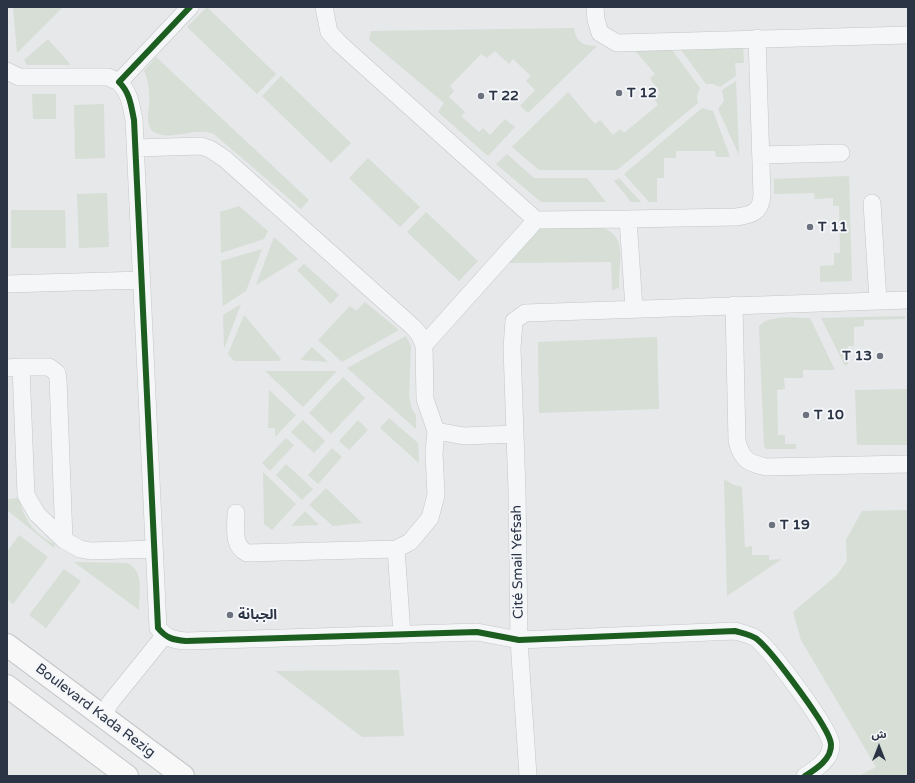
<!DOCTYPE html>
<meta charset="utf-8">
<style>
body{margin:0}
#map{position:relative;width:915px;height:783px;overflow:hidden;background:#e6e8ea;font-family:"Varela Round","Noto Sans Arabic",sans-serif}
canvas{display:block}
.frame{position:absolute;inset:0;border:8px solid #2b3445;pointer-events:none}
.north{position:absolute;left:859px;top:727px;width:40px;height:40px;-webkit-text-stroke:3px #f4f6f9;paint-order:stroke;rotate:0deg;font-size:11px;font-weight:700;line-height:16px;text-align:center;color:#2b3445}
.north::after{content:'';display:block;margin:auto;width:14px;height:18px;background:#2b3445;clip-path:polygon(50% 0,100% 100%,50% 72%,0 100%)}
</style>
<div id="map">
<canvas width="915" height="783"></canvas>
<div class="frame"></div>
<div class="north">ش</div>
</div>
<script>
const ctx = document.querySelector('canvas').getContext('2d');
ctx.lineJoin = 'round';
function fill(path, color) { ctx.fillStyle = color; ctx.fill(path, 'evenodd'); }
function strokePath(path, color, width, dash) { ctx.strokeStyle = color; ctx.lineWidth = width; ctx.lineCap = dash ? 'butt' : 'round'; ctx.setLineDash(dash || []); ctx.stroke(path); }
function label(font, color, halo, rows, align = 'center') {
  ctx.font = font + ' "Varela Round","Noto Sans Arabic",sans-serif'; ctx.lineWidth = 4; ctx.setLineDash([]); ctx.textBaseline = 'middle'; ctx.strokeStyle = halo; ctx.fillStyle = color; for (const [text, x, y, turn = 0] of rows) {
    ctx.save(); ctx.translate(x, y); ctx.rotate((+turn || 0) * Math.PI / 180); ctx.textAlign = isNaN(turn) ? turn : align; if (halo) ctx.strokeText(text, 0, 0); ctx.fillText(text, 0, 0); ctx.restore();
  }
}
fill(new Path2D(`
 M13 7H63L17 53Z
 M207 7 276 74 257 94 187 27Z
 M574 28C576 42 583 46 597 46L528 113 520 106 535 90 526 81 531 76 513 59 509 64 495 51 487 58 481 54 450 86 454 91 449 97 465 112 461 116 479 132 483 128 490 135 505 119 515 127 488 156 438 112 444 103 369 40 371 31Z
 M48 39 71 65H27L24 60Z
 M669 46 700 88 697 96 698 103 617 170H539L512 147 568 92 595 124 600 120 613 135 620 129 624 133 658 105 654 99 660 93 650 78 655 74 632 47Z
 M678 46H743L744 63H735L736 76 720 87 713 84H706Z
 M156 57 309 200 301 209 214 134C194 126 171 143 152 131 146 122 148 117 149 106 150 95 149 81 144 71Z
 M281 76 351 143 331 163 262 96Z
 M736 81 739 155 718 109 724 101 722 90Z
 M32 94H56V119H33Z
 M104 104 105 158 75 159 74 105Z
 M702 108 713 111 730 157H716L715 151H676V158H664V178H657V202H649L624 174Z
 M507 154 534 178H587L606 202H541L496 164Z
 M368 158 420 207 400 227 349 178Z
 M849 176 852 281 820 282V266L834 265V253H840L839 206H833V198L815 199 814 193 774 194V179Z
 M619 178 641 202H631L614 181Z
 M107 193 109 247 79 248 77 194Z
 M239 206 268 231 264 239 221 253 220 212Z
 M11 210H65L66 248H11Z
 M426 212 478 261 459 281 407 232Z
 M598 227C628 233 619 258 619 282V288L612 290 611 262 509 263 539 228Z
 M274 237 298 259 256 285Z
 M262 249 246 291 223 306 221 261Z
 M304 264 339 295 331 304 297 270Z
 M365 302 399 330 342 362 318 340 350 306 356 311Z
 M241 304 224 349 223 315Z
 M244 315 281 359 279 361H234L228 354Z
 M905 316V319L864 320V326L854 327V346H848V364L845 366 821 318Z
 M810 318 835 370H803V378H784L785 389 777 390 778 435H785V444H796V449H767L764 447 759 327C765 314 797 318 810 318Z
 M406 336 411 346 409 396 412 409 416 415V429L347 368Z
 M657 337 659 409 539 413 538 342Z
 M312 347 328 362 300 360Z
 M265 371H337L303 407Z
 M343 377 365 398 331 434 309 413Z
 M908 389V445H857L855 390Z
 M269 390 296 415 275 437V428H268Z
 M389 418 418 443 419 463 380 428Z
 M303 420 325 441 314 453 291 432Z
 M358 420 368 430 349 450 339 441Z
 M286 438 294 445 270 471 262 463Z
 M332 448 342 457 318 484 308 475Z
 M286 464 313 489 302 500 276 475Z
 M263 472 296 504 272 530 264 524Z
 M724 479 734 485 742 487 745 547 752 546V555H769V560L782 559 727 596Z
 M326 488 362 523 333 526 309 505Z
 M19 498C24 520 35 535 55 544L54 548 7 510V499Z
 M908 510V776H859L876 767 801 640 793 612 837 575 847 561 846 540 862 511Z
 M305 511 319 525 291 526Z
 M19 535 48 557 13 604 7 599V552Z
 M74 562 126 563C145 569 139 594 139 610Z
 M64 569 81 581 46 628 29 615Z
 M399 670 404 736 362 737 275 671Z`), '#d6ded6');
const minor = new Path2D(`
 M190 7 119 82C130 93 131 105 134 120L158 628C166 638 173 640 186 641L477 632 519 640 735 631C742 633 753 635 758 640 772 652 830 728 831 744 832 759 816 769 805 776
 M324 7 329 32 339 43 536 220 628 219
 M595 7 596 20 600 33 617 43 908 35
 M7 71 19 77H108L119 82
 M136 148 201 146 210 149 225 159 413 327 419 334 424 345 425 399 436 431 434 453 436 495 430 518 410 542 396 549 247 553C232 546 236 527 236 513
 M761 155 841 153
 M872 203 878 301
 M7 284 142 280
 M734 305 737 441C742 460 748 463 766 467L908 464
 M634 309 628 219 736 217C751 215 761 213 762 195L757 38
 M424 345 536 220
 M21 367H49L57 373 58 379 64 540
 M7 368 21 367 26 495 37 514 64 540 80 549 91 551 154 549
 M436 431 464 436 515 434
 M396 549 402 634
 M103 717 110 703 164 636
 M528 776 519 640 517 491 512 348 514 321 525 313 908 300`);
const secondary = new Path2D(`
 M7 645 183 776
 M7 686 127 776`);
strokePath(minor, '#c4c6c8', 18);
strokePath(secondary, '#c4c6c8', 24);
strokePath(minor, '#f5f6f7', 17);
strokePath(secondary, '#f8f8f8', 22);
strokePath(new Path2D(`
 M190 7 119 82C130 93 131 105 134 120L158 628C166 638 173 640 186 641L477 632 519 640 735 631C742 633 753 635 758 640 772 652 830 728 831 744 832 759 816 769 805 776`), '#1b5e20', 6);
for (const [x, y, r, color] of [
 [619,93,4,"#6c737f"],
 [481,96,4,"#6c737f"],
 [810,227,4,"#6c737f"],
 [880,356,4,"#6c737f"],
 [806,415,4,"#6c737f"],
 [772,525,4,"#6c737f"],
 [230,615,4,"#6c737f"]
]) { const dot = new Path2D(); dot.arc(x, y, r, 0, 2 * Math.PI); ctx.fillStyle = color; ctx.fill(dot); strokePath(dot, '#f4f6f9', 1.5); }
label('bold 14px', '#2b3445', '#f4f6f9', [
 ["T 12",627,93],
 ["T 22",489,96],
 ["T 11",818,227],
 ["T 13",872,356,"right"],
 ["T 10",814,415],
 ["T 19",780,525],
 ["الجبانة",238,615]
], 'left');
label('14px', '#2b3445', '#f4f6f9', [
 ["Cité Smail Yefsah",518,562,-91],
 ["Boulevard Kada Rezig",95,711,37]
]);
</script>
